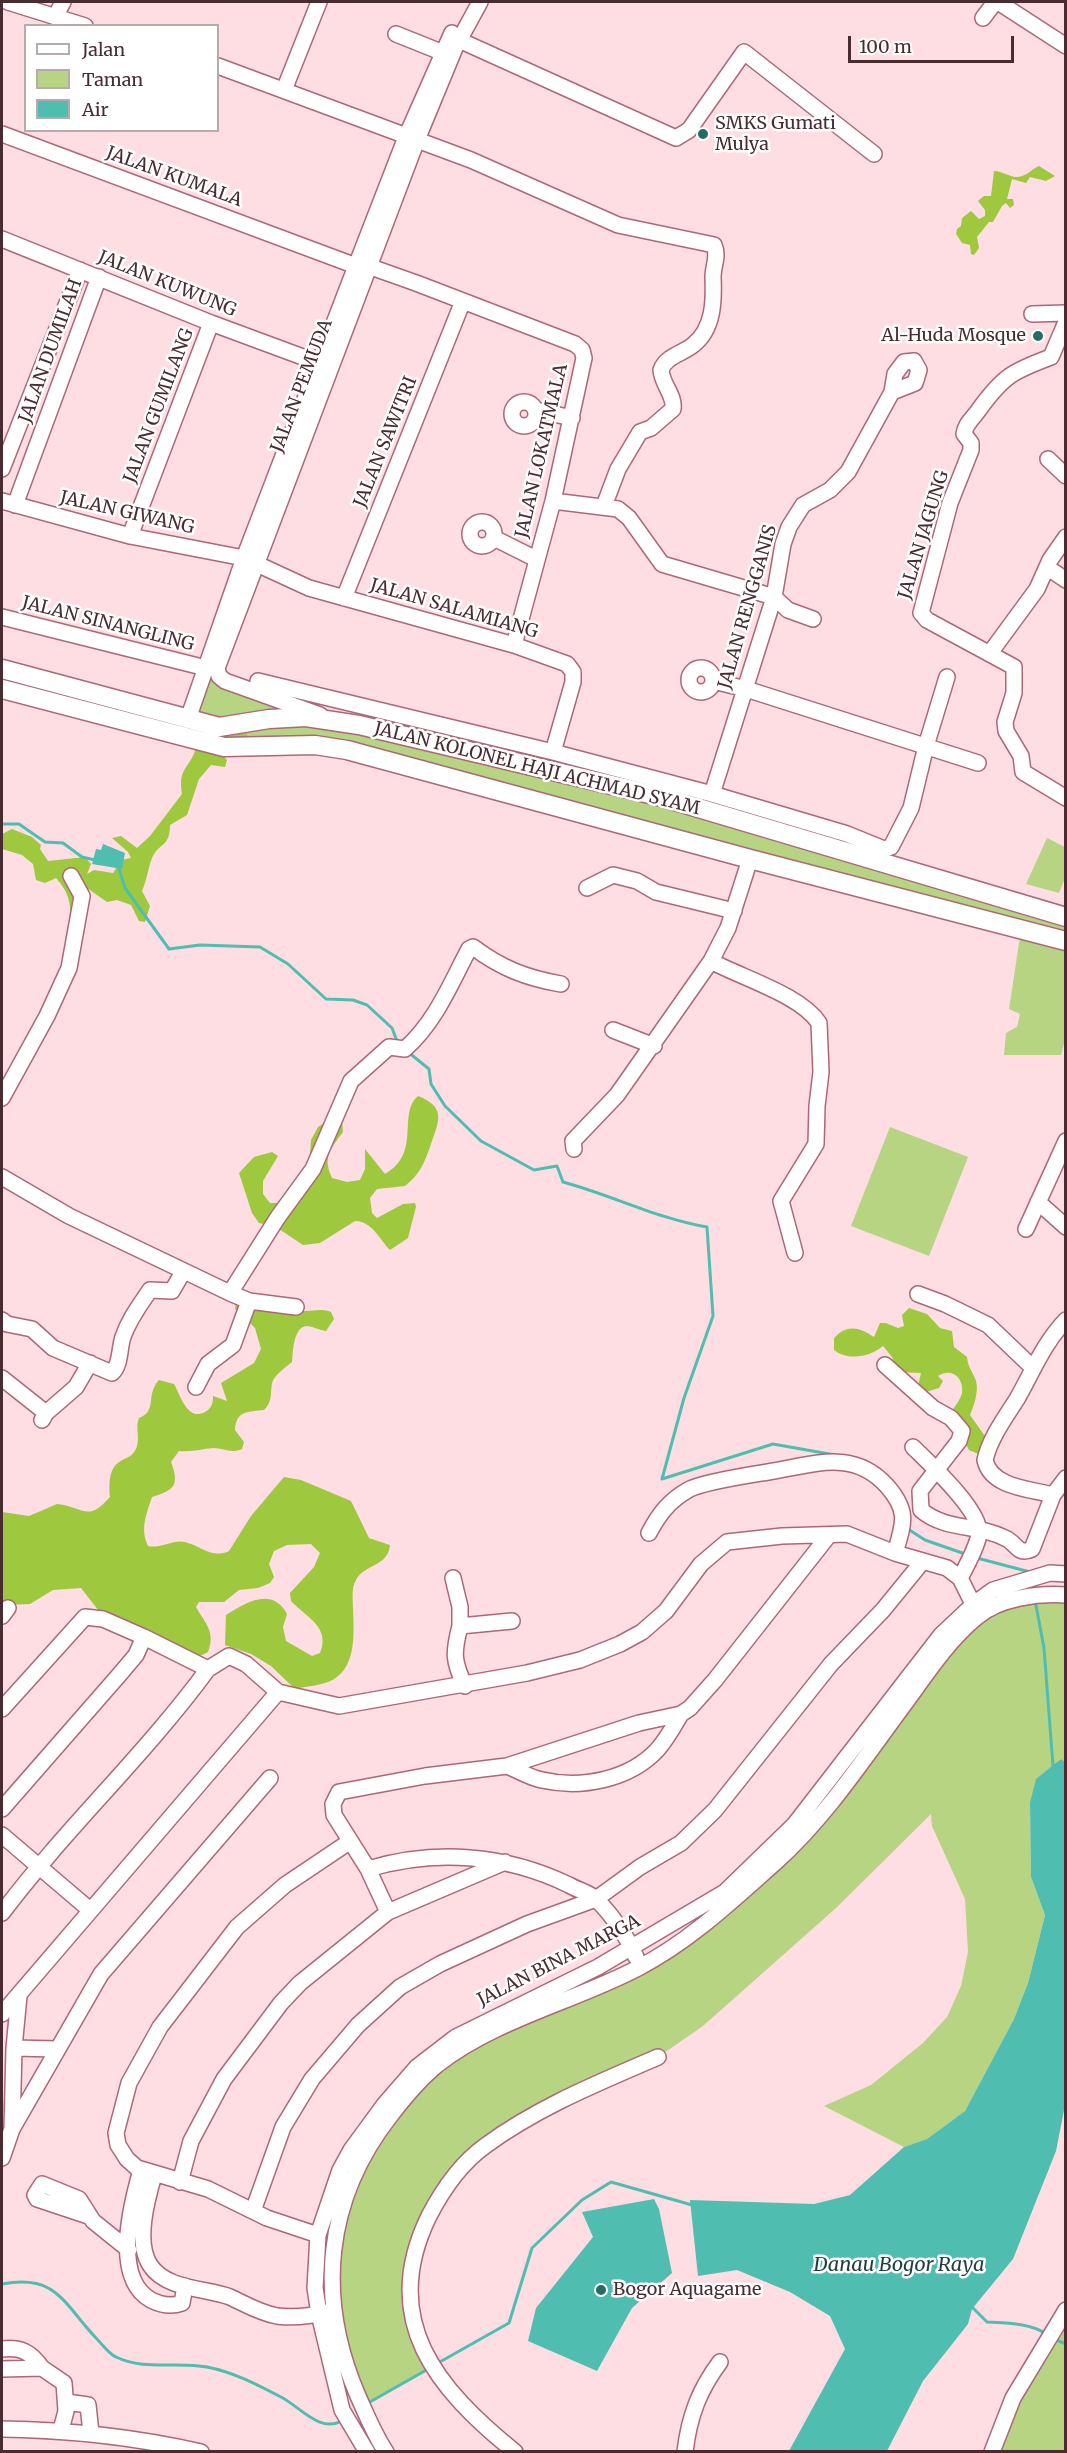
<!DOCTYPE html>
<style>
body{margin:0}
#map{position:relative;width:1067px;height:2453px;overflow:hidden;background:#fedde3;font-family:Merriweather,serif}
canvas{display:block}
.frame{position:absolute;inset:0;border:3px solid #492b32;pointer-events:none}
.legend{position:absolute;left:24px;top:24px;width:195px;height:108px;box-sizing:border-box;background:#fff;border:2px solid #b6aaad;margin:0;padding:8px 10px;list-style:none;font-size:18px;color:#492b32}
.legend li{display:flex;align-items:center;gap:12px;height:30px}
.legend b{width:30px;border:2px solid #b6aaad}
.scale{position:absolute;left:848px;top:36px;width:166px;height:27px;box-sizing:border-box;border:3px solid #492b32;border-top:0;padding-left:8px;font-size:18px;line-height:21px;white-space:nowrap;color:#492b32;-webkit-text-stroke:4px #fff;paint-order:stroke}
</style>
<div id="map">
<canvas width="1067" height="2453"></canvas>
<div class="frame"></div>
<ul class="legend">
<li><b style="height:8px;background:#fff"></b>Jalan</li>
<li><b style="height:16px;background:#b7d483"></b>Taman</li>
<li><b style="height:16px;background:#50bdb1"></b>Air</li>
</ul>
<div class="scale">100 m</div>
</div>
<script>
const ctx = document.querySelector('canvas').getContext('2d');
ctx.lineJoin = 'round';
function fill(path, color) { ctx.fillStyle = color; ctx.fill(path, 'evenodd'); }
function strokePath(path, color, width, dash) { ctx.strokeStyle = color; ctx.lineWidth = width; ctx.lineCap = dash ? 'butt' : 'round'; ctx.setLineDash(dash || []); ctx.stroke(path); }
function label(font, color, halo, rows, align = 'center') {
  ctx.font = font + ' Merriweather,serif'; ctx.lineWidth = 5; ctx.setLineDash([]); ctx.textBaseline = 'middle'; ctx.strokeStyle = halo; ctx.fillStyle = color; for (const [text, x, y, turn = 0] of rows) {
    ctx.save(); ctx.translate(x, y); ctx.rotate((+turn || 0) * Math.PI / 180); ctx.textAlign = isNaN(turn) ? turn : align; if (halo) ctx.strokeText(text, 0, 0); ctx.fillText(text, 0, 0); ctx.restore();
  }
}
fill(new Path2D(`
 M471 2H480L459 40 219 676 331 719 607 785 1065 918 1066 1036 1061 1055H1004L1006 1033 1017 1027 1020 1014 1009 1009 1021 930 349 750 224 747 2 689V669L188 719 441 52Z
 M1047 838 1065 847V878L1059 893 1026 884Z
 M890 1127 968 1157 929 1256 851 1226Z
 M1065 1594V1763L1060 1759 1030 1803 1031 1877 1045 1915 1028 1983 1014 2019 965 2111 927 2139 904 2147 824 2106 871 2085 923 2043 947 2017 961 1986 968 1952 965 1899 932 1826 931 1814 836 1908 703 2026 658 2057 483 2147 423 2229 411 2297 432 2367 364 2406 331 2298 355 2171 436 2067 641 1967 785 1853 978 1615Z
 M1065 2310V2451L992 2452Z`), '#b7d483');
fill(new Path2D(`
 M1039 166 1055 176 1046 181 1030 177 1026 183 1012 179 1007 199H1013L1014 205 1010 208 1006 203 1002 206 993 222H989L977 237 979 248 974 255 971 254 970 245 962 243 956 234 957 229 961 226 962 218 971 211 979 219 985 216V210L978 201 984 196H991L994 171C1004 171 1012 180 1022 176 1029 174 1033 168 1039 166Z
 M188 719 243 723 251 746 223 755 227 760 225 767 211 765 199 779 187 815 170 825C170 848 159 842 152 858 148 868 147 880 142 891L150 906 145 922 139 921 131 905 117 900 107 902 87 888 64 957C64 924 82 907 56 878L45 883 36 880 33 864 22 855 2 849V834L12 829 32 837 41 845 40 849 48 861 85 857 91 864 87 874 94 870 113 873 121 860 131 858 128 852 112 838 121 836 137 848 150 836 182 794C178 768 188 770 195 751Z
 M418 1096C449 1108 437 1124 430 1147 424 1164 419 1175 405 1186L377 1189 370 1198 372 1213 377 1218 403 1204 415 1203 416 1207 408 1238 390 1250C380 1240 372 1221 355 1221L320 1243 303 1245 276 1227 259 1223 252 1213 239 1173 254 1157 272 1152 278 1156 263 1181V1194L270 1203H280L309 1168 311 1140 318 1127 330 1119 342 1120 343 1132C331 1148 322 1157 332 1178L347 1182 360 1180 365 1169V1149L385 1174C422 1153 397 1114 418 1096Z
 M249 1294C269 1295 280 1304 299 1310 310 1313 320 1307 331 1312L334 1319 326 1331C319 1330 312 1326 306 1326 293 1328 293 1353 292 1362 285 1368 275 1374 272 1383 270 1394 273 1401 264 1410 248 1412 236 1410 235 1430L244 1442 242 1449C231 1454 224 1448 213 1448 200 1449 193 1452 179 1451L171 1462C180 1486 174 1490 152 1497 146 1515 140 1529 148 1546 161 1549 173 1539 185 1542 201 1546 212 1559 229 1551L251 1516 284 1477 301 1480 351 1501 369 1538 390 1545C388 1567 364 1564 356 1580 351 1588 353 1599 353 1608 354 1634 357 1671 328 1682 318 1686 306 1686 295 1689L271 1666 251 1654 225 1645 226 1615C245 1603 272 1586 287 1614L283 1627 286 1641 312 1656 320 1653C331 1627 306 1617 291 1601L290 1593 314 1567 320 1553 311 1544 287 1545 274 1551 269 1564 274 1577 270 1583 258 1588 239 1590 224 1602H199L196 1607C205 1623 216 1632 208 1652L202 1655 189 1656 102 1615 81 1588 53 1590 30 1604 2 1605V1512L29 1516 57 1504C85 1507 87 1523 110 1497 106 1450 131 1467 137 1446 140 1436 135 1427 139 1418 158 1411 145 1395 159 1380L174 1384C180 1394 187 1422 205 1412 212 1408 213 1403 213 1396L227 1401 221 1383 254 1363 261 1349 255 1328 235 1309 236 1302Z
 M909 1308 927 1314 940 1328 952 1331 954 1347 967 1357C968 1368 973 1372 976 1381 979 1390 974 1406 970 1415L987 1439 981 1455 969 1450 950 1415C953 1408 960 1401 962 1393 964 1378 952 1367 938 1376L943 1381 939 1388 926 1392 917 1391 921 1373 897 1372 892 1357 883 1346C870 1357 848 1361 834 1350V1338C847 1324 859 1327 874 1337L880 1323H886L898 1328 904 1326 902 1315Z`), '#9ec83d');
fill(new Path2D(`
 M103 844 125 853 122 869 92 864 96 849 101 850Z
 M1061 1759 1066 1763V2100L1056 2151 1013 2259 972 2309 968 2324 923 2381 887 2451H789L845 2349 830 2316 790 2292 737 2270 698 2276 690 2200 814 2204 850 2195 904 2147 927 2139 965 2111 1014 2019 1028 1983 1045 1915 1031 1877 1030 1803 1036 1779Z
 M654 2199 659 2209 672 2273 632 2308 597 2371 528 2341 536 2308 593 2237 582 2212Z`), '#50bdb1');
strokePath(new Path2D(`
 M2 824H19L45 842 63 843 82 857 95 860
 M118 866 125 888 169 949 200 945 260 947 288 964 326 999 353 1000 367 1005 392 1028 397 1041
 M408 1052 429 1069 431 1084 445 1106 481 1141 534 1170 557 1166 563 1182C611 1195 659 1219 707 1227L713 1316 684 1398 662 1479 773 1444 835 1455
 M908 1529 925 1540 968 1555
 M977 1558 1030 1572
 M1035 1600 1044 1648 1053 1766
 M2 2284C57 2274 63 2303 96 2338 102 2344 109 2354 116 2357 145 2371 176 2361 207 2367 233 2372 256 2384 279 2396 299 2405 320 2435 343 2420
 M972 2307 987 2322C1005 2323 1031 2323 1046 2334
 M1054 2339 1066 2344
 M438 2363 509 2323 532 2248 582 2200 611 2182 692 2205
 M368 2403 430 2368`), '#50bdb1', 3);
const minor = new Path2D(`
 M8 2 85 26
 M998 2 1066 46
 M55 17 63 2
 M983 18 995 2
 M396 34 441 52
 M459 40 676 138 689 130 744 52 874 154
 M218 66 471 160 618 225 714 245C719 256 713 266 713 277 714 300 714 329 693 345 682 354 666 356 661 370 662 385 675 395 673 409L651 428 640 432 618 469 604 506
 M284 90 319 2
 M2 134 356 266H368L416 283 575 344 582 350 584 358 553 501 514 645
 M2 239 211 323 319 363
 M1032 314 1066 313
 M1066 322 1051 357C1013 371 1003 376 978 411 973 418 965 424 964 434L971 443V450L950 503 921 613 927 620 1014 667V693L1005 722 1006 731 1021 756 1023 772 1066 798
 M512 414a12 12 0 1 1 24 0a12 12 0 1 1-24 0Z
 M536 410 572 418
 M1048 459 1066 476
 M2 469 80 270
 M2 501 130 536 244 558 309 588 514 645 567 664 573 672V682L553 752
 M553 501 618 509 629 518 662 564 774 597 788 610 813 619
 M15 505 99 277
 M470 534a12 12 0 1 1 24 0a12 12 0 1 1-24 0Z
 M130 536 211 323
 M494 538 536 559
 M1048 568 1066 580
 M344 598 463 301
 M2 617 206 668
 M990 653 1037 589 1050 560 1066 537
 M689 680a12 12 0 1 1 24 0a12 12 0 1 1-24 0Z
 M258 681 553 752 712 794 847 834 884 849 891 847 911 808 926 746 947 677
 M713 681 746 689 978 763
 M320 715 225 681 219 676 217 668 417 140 455 48 480 2
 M188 719 244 558 356 266 406 137 452 33
 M712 794 774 597 783 544 789 527 803 505 830 490 848 472 892 392 895 374 904 362 914 361 919 370 915 383 892 392
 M587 888 613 875 637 881 656 892 734 911
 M711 961C742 978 801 995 819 1023L821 1072 817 1106 816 1144 781 1201 795 1253
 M613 1030 654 1046
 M2 1098 47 1016 69 968 82 896 71 876
 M574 1149 573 1141 617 1095 711 961 728 928 750 859
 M2 1177 69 1216 230 1293 249 1301 296 1307
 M1038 1202 1066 1227
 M1026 1229 1066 1141
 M230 1293 278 1217 313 1169 351 1081 389 1047 405 1049C436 1021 450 985 469 949L473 947C501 968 526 978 561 984
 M918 1294 945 1304 988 1325 1032 1367
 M2 1320 7 1324 32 1329 53 1348 112 1373C121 1365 119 1348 123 1337 129 1319 140 1305 150 1290L172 1291 183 1272
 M885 1365 933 1408 951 1418 962 1431 959 1441 920 1491 921 1510C946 1531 978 1524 1005 1538 1017 1543 1017 1556 1032 1549L1053 1495 1066 1478
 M2 1378 46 1413
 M196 1387 208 1364 233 1345 249 1301
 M42 1420 46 1413 76 1387 90 1363
 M913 1447C929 1463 983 1512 979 1535 976 1549 967 1565 960 1578
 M1053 1495C1031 1489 991 1488 985 1460 990 1438 1005 1418 1017 1399 1033 1371 1043 1344 1066 1320
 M649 1533C659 1514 669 1501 688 1490 702 1482 750 1475 768 1472 813 1465 853 1448 887 1486 909 1511 904 1523 895 1553
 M453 1578 460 1607V1626
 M2 1616 8 1608
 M144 1637 208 1669
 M465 1686C453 1661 453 1653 460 1626L512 1621
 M2 1709 85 1617 103 1619 144 1637 136 1655 120 1674 2 1809
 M507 1766C518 1770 530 1778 542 1780 581 1789 630 1780 658 1749 667 1739 674 1726 681 1714
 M2 1835 90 1910
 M368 1869C435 1849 505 1854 569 1885 577 1890 591 1893 597 1900 612 1915 628 1938 636 1957
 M388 1912 368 1869 334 1815 333 1804 339 1792 425 1776 507 1766 639 1723 681 1714 690 1708 715 1680 829 1535
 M2 1913C66 1828 145 1755 208 1669L229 1656 246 1664 278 1692 339 1706 527 1673 580 1660 620 1644 642 1632 666 1611 701 1564 727 1542 782 1536 847 1534 895 1553 947 1568 960 1578 977 1612
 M2 2014 278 1692
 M14 2048 57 2049
 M12 2129 101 1974 270 1778
 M2 2158 12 2129 14 2048 19 1996
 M141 2170C131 2205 112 2278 151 2300 161 2305 171 2307 182 2303L185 2286
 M154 2175C147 2199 135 2242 150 2265 166 2290 206 2288 230 2297 245 2304 260 2313 277 2316 294 2318 311 2316 327 2312
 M180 2182 191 2141 224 2079 281 2003 300 1983 388 1912 505 1862
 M253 2211 283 2127 312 2079 358 2025 400 1987 440 1964 527 1924 596 1899 640 1867 681 1843 715 1810 831 1664 883 1610 923 1561
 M88 2216 37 2199 35 2195 42 2184 79 2199 93 2221 129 2250
 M318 2235 267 2218 208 2189 137 2168 127 2159 118 2145 116 2133 129 2083 160 2027 237 1927 285 1885 349 1842
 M2 2349C21 2347 31 2352 42 2368L2 2369
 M42 2368 64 2383 66 2411 61 2430
 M66 2402 88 2405 91 2433
 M2 2429C69 2430 135 2437 201 2452
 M367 2452 342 2410 319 2314 315 2288 318 2235 340 2170 351 2150 384 2105 417 2067 456 2037 598 1967 725 1892 794 1825 941 1635 975 1603 993 1590 1050 1573 1066 1574
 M386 2452C374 2434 367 2416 358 2396 316 2299 324 2200 391 2115 404 2098 420 2079 437 2065 496 2019 573 2002 638 1968 689 1942 733 1900 776 1862 828 1815 867 1754 909 1698 929 1670 950 1639 977 1617 999 1598 1038 1593 1066 1595
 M515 2452C437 2389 378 2320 429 2216 443 2189 460 2164 485 2146 538 2107 598 2083 658 2057
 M685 2452C689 2417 699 2390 720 2362
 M992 2452 1013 2398 1066 2310`);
const major = new Path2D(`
 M2 669 219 727 269 719 306 717 359 725 658 796 1066 917
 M2 689 224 747 315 745 347 750 750 859 1066 941`);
strokePath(minor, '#ad6777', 18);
strokePath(major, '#ad6777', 21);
strokePath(minor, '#fff', 15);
strokePath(major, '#fff', 18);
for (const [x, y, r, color] of [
 [703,134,6,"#246d65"],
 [1038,336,6,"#246d65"],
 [601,2290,6,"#246d65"]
]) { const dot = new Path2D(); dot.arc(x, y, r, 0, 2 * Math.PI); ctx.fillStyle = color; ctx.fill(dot); strokePath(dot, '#fff', 2); }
label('18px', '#492b32', '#fff', [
 ["SMKS Gumati",715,124],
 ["Mulya",715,145],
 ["Al-Huda Mosque",1026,336,"right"],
 ["Bogor Aquagame",613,2290]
], 'left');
label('18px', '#492b32', '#fff', [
 ["JALAN KUMALA",174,177,20],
 ["JALAN KUWUNG",167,284,22],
 ["JALAN DUMILAH",51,351,-70],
 ["JALAN PEMUDA",302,386,-69],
 ["JALAN GUMILANG",159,406,-69],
 ["JALAN SAWITRI",386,442,-68],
 ["JALAN LOKATMALA",542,451,-77],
 ["JALAN GIWANG",127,513,13],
 ["JALAN JAGUNG",924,535,-73],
 ["JALAN RENGGANIS",748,607,-74],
 ["JALAN SALAMIANG",454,609,16],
 ["JALAN SINANGLING",108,624,14],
 ["JALAN KOLONEL HAJI ACHMAD SYAM",537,769,14],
 ["JALAN BINA MARGA",559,1961,-27]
]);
label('italic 20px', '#1d3e3a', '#fff', [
 ["Danau Bogor Raya",899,2265]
]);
</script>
